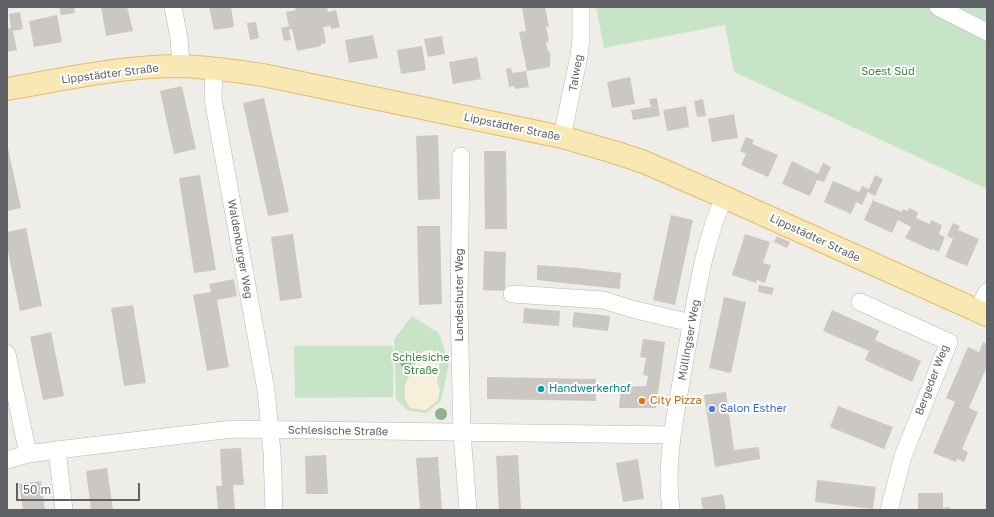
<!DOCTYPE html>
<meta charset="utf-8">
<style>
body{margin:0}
#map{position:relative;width:994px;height:517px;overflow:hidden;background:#efede7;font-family:"Golos Text",sans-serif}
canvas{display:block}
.frame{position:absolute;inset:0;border:8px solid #5e6266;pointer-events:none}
.scale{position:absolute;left:16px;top:483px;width:124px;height:18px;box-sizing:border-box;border:2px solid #5e6266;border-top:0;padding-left:5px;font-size:12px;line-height:14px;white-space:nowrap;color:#5e6266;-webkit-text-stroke:3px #fff;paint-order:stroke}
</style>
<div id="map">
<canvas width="994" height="517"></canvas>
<div class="frame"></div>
<div class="scale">50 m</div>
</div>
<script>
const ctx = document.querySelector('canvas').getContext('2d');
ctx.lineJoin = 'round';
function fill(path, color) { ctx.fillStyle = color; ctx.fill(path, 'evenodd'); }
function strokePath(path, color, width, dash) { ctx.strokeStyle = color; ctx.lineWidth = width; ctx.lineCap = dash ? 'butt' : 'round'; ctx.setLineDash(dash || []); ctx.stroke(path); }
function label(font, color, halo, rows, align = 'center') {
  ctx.font = font + ' "Golos Text",sans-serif'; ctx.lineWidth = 4; ctx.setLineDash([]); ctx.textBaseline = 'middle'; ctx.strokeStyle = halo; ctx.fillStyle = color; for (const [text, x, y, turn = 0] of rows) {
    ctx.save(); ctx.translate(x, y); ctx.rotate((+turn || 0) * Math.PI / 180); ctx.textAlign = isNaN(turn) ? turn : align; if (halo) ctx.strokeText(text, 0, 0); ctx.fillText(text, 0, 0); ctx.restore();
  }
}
fill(new Path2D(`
 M596 7H987V189L734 72 725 25 604 48Z
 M412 316 439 333 449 364 441 401 426 413 407 410 396 399 394 339Z
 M294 346H393V397L295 398Z`), '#c8e4c6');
fill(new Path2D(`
 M431 350 438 354 440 359 437 383 440 389 438 400 426 410 410 408C401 394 404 384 412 371 416 365 418 358 423 351Z`), '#f8efda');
fill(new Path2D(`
 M59 7H74L75 13 61 15Z
 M101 7H127L133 31 106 36Z
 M209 7H231L234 27 214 30Z
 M298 7H327L328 12 336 10 340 27 331 29V26L323 27 326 43 321 44V46L297 51 292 29 289 30 291 40 284 41 281 28 289 26 286 12 296 10 295 8Z
 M522 7H545L549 27H546L549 41 546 43 548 52 550 51V67L527 71 519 32 526 31Z
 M20 12 23 29 13 31 17 50 7 52V29L11 28 9 14Z
 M57 15 62 42 34 47 29 21Z
 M256 22 259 38 250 40 247 23Z
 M373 35 378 58 349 63 345 40Z
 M442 36 445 54 428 57 424 39Z
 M422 46 426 70 401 74 397 50Z
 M477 57 481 79 453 84 449 62Z
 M511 68 512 73 526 71 529 87 515 89 514 86 509 87 506 69Z
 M630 77 635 104 612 108 607 82Z
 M182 86 196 149 174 154 160 91Z
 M264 98 289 212 268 216 243 103Z
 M657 98 660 116 633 120 631 110 651 107 649 99Z
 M703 99 706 116 697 117 694 101Z
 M686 106 689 127 667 131 663 110Z
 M734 114 738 138 712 142 708 119Z
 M438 135 440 199 418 200 416 136Z
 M746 137 754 140 752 144 778 155 768 177 741 165 746 154 740 151Z
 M7 144 21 208 7 211Z
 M484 151H506L507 229H485Z
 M792 161 818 174 823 163 831 167 824 182 817 180 810 196 782 184Z
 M200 175 216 270 194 273 179 178Z
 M875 175 883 179 875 196 868 192 862 205 856 202 851 214 824 202 833 181 859 192 862 186 869 189Z
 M874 198V201L902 212 903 209 908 211 909 208 918 212 916 218 930 224 931 220 942 225 939 234 945 237 939 252 932 249 931 250 905 238 911 227 898 220 892 233 864 220Z
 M671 215 693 220 675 305 653 300Z
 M953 223 960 226 958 230 979 239 967 266 945 257 953 239 947 236Z
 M417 226H440L442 304 419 305Z
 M26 228 42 306 20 311 7 247V232Z
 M293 234 302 298 280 301 271 237Z
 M745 234 770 242 763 263 771 265 765 283 757 280 756 283 732 275Z
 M777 236 790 242 787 248 774 242Z
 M484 251 506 252 505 291 483 290Z
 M537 265 578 268 621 273 620 289 537 280Z
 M234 279 237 296 217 300 229 367 207 371 193 295 211 292 209 284Z
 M759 285 774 288 772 295 758 292Z
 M724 297 746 302 731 373 709 368Z
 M133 305 146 383 124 386 111 308Z
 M524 308 560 311 559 326 523 323Z
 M832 310 879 331 875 340 921 361 912 382 865 360 869 351 823 331Z
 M574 312 610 316 608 331 572 327Z
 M51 332 64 396 43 400 30 337Z
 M643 339 665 342 656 408H619L621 387 646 386 648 376 643 375 646 358 640 357Z
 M983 342 987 344V366L969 408 978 412 962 449 968 452 964 462 957 459 956 462 933 453 955 402 946 398 968 347 979 352Z
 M487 377 596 379V401L487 399Z
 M726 392 734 450 759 447 760 459 715 467 704 395Z
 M838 406 893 427 884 449 830 427Z
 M241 448 244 485H233L235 510H218L216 486H222L220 449Z
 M326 455 328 494H306L305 456Z
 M518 455 521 510H499L496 456Z
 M438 457 442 510H420L416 458Z
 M638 459 644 499 623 502 616 463Z
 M107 468 113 510H91L86 471Z
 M817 480 876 487 873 509 815 502Z
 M41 481 45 510H23L19 484Z
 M918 493H943V508L950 507V510H918Z
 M723 494 726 510H703L701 498Z`), '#cbc8c4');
const minor = new Path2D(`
 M173 7 179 38 181 66
 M938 7 987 32
 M214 68 213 99 266 390 272 452 274 510
 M562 137 579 56 581 38V7
 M461 156 459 304 462 433 468 510
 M512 294 603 300 632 309 691 323
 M860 302 949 342 903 456 889 510
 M977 311 987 292
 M7 354 28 454
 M57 450 64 510
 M7 460 28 454 57 450 232 429 672 435
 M671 510C664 460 677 409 685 359 695 305 702 247 724 197`);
const major = new Path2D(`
 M7 89C64 79 123 66 181 66 209 67 236 71 263 75L562 137 617 153 644 162 724 197 987 315`);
strokePath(minor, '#b4b7ba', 18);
strokePath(major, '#e6ba6a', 24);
strokePath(minor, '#fff', 17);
strokePath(major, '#f8e8b3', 22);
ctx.fillStyle = '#8fb48a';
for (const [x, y] of [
 [406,362],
 [441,414]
]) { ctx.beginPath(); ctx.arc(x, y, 6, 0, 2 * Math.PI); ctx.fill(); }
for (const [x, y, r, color] of [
 [541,389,4,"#0f9aa8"],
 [642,401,4,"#e8710a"],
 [712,409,4,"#3f7fe0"]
]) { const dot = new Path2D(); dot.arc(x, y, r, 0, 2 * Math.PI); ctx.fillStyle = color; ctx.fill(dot); strokePath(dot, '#fff', 1.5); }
label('11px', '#40853e', '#fff', [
 ["Soest Süd",888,72],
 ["Schlesiche",421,358],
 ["Straße",421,371]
]);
label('11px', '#5e6266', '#fff', [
 ["Talweg",576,73,-80],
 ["Lippstädter Straße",110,74,-7],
 ["Lippstädter Straße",512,127,12],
 ["Lippstädter Straße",815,238,25],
 ["Waldenburger Weg",240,249,80],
 ["Landeshuter Weg",460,295,-90],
 ["Müllingser Weg",689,340,-80],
 ["Bergeder Weg",932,380,-69],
 ["Schlesische Straße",338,431,1]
]);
label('11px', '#0d838f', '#fff', [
 ["Handwerkerhof",549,389]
], 'left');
label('11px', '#c56008', '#fff', [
 ["City Pizza",650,401]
], 'left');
label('11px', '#366cbe', '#fff', [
 ["Salon Esther",720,409]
], 'left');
</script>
